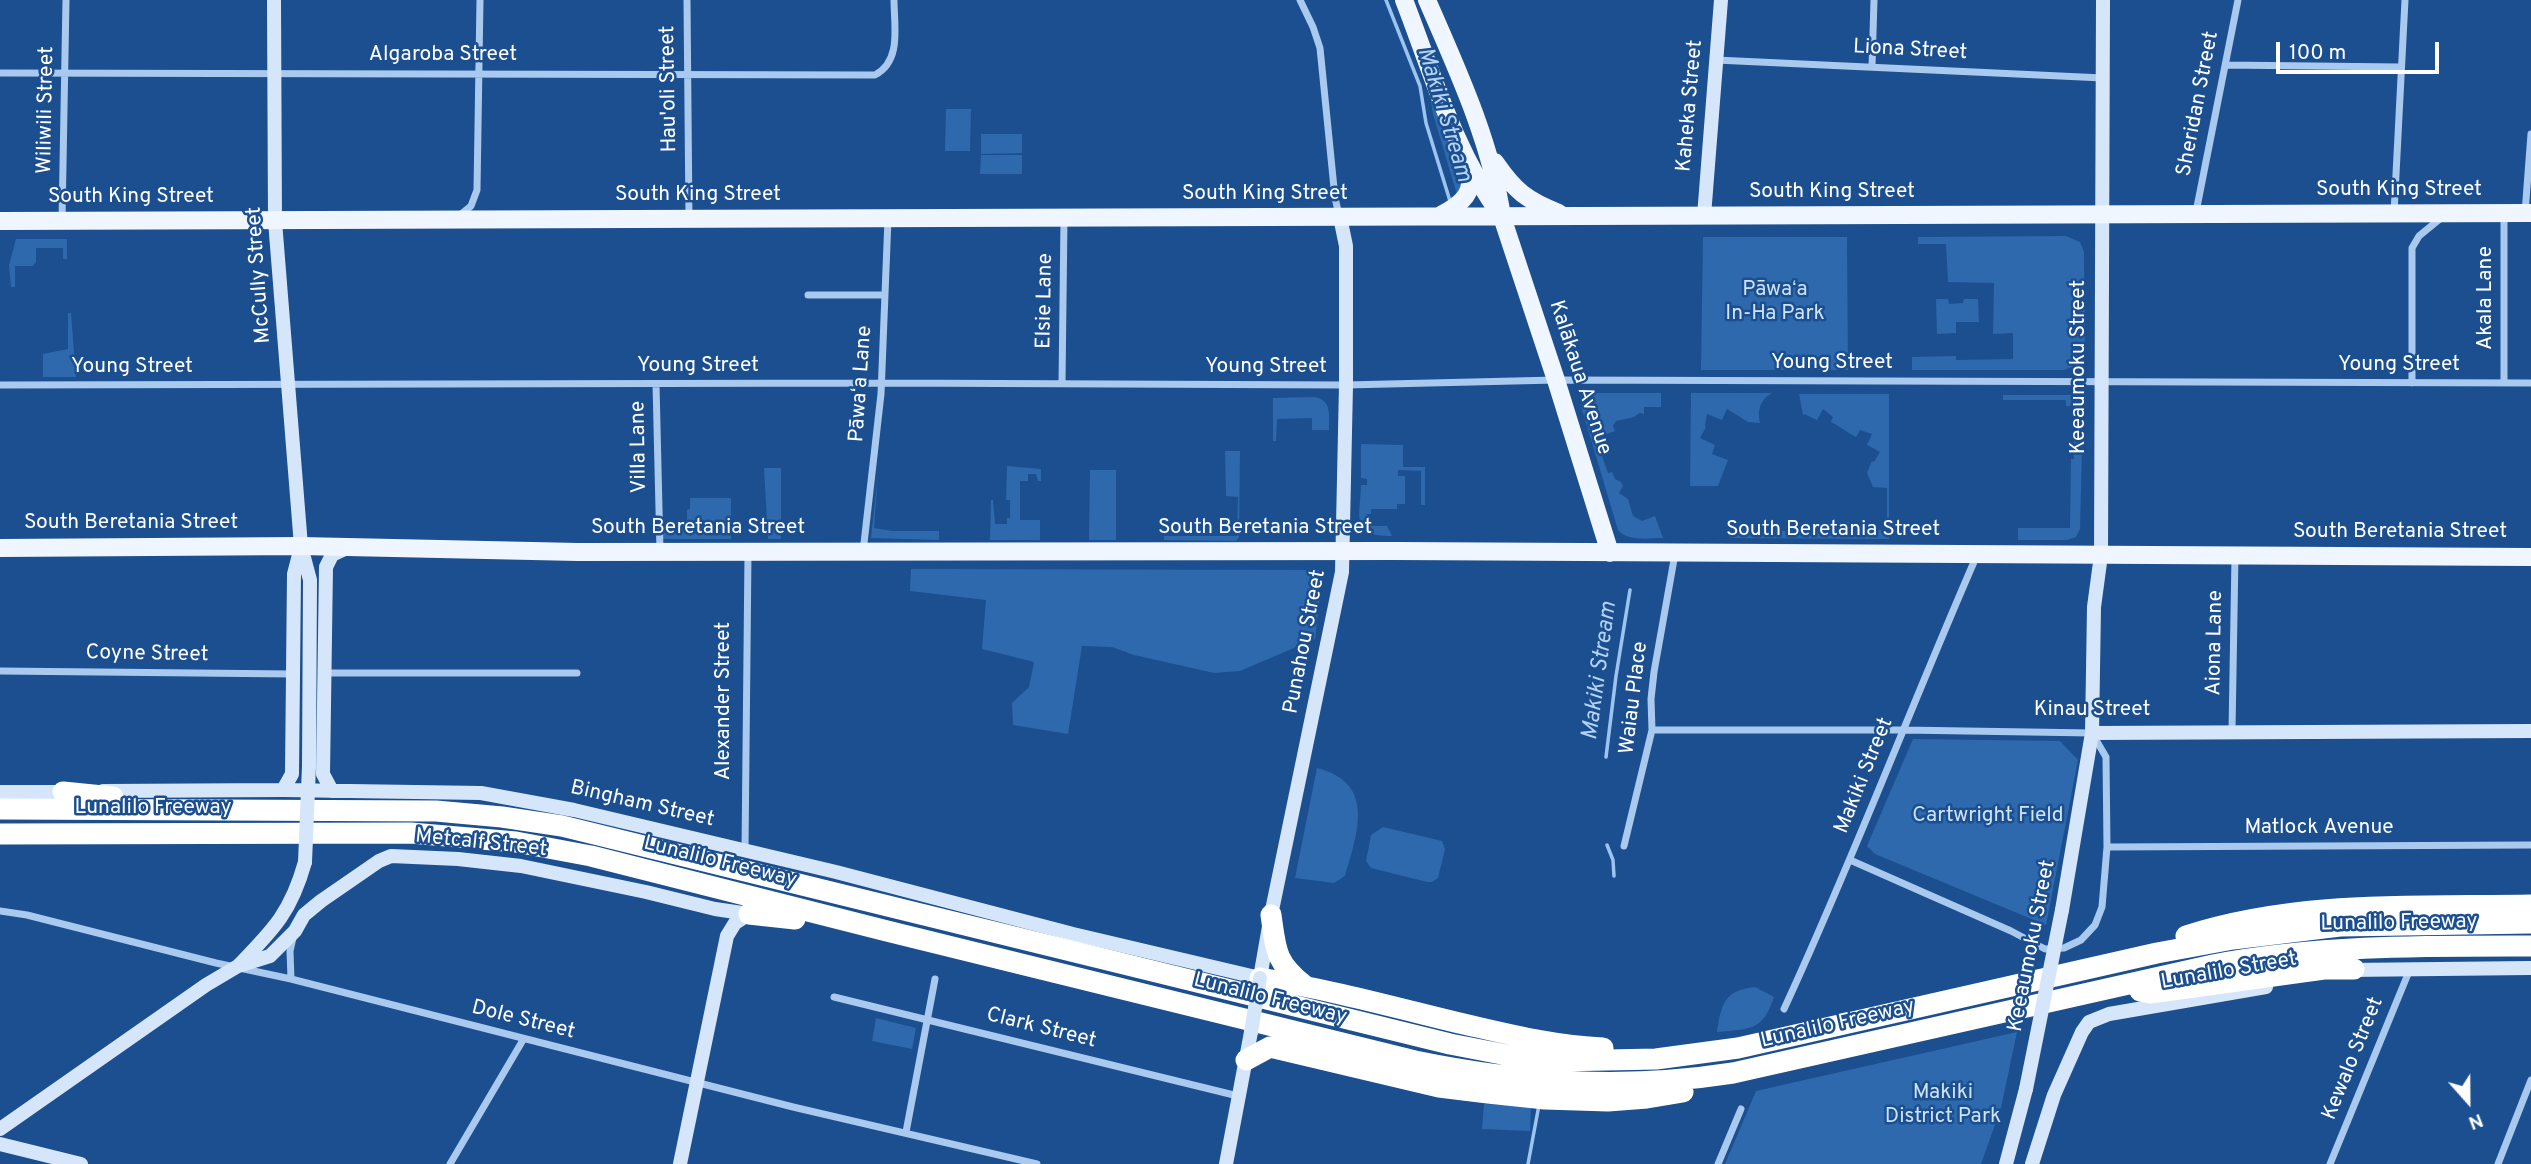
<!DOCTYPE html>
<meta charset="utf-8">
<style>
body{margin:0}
#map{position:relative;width:2531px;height:1164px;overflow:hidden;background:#1b4f8f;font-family:Overpass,sans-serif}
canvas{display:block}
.north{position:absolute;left:2433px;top:1066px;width:70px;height:70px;-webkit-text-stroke:5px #1b4f8f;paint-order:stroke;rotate:159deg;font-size:19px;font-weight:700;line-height:28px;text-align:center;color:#fff}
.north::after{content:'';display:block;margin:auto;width:24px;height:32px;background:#fff;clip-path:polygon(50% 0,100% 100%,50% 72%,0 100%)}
.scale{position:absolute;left:2276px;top:42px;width:163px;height:32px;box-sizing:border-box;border:4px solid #fff;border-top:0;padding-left:9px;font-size:21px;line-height:24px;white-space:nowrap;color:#fff;-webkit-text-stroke:5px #1b4f8f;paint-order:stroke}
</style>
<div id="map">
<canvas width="2531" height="1164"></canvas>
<div class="north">N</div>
<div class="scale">100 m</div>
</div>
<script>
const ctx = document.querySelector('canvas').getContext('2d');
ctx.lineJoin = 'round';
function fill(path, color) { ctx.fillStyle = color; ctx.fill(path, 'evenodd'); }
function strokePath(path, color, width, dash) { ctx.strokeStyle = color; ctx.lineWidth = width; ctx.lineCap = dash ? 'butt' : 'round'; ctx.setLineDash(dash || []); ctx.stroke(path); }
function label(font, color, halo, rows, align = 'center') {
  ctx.font = font + ' Overpass,sans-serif'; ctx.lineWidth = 5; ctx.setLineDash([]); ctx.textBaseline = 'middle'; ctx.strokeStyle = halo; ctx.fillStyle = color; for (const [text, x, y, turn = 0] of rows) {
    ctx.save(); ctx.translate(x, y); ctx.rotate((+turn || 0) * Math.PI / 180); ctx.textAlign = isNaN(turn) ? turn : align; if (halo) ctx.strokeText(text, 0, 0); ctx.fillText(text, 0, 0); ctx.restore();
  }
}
fill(new Path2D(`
 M1427 73 1450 130 1464 180 1458 198 1433 114Z
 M946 109H971L970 151H945Z
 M981 134H1022V153L981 154Z
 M981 155H1022V174H980Z
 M2066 236 2080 242 2084 252 2085 350 2080 364 2064 370H1912V357L1956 356V360L2013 359V333L1993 334 1994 283 1948 282 1946 244H1918V237Z
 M1703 237H1847L1848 370H1701Z
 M16 239H67V259H63V248H36V262L33 266H15V287H11L9 265Z
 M1936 299H1948L1949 304 1963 303 1964 299H1978L1979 322H1956V333L1937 334Z
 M68 313H71L76 377H43V354L68 349Z
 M1593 393H1661V407H1644V414L1640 413 1634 417 1616 421 1613 426 1615 431 1596 438 1608 473 1612 472 1615 479 1621 482 1623 486 1619 493 1628 499 1633 516 1642 521 1655 516 1663 538C1649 538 1628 542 1618 530L1581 406 1582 398Z
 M1691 393H1772C1760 400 1757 410 1760 423L1748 422 1727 409 1722 420 1707 414 1705 426 1706 427 1700 438 1715 445 1712 454 1728 460 1718 486H1690Z
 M1799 394H1889V539L1730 538V522H1747L1748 531H1832V522H1857L1858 530H1887V488L1873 487 1867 473 1872 461 1874 462 1880 452 1867 445 1872 434 1860 430 1856 437C1847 432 1841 427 1831 422L1833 417 1823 409 1817 420 1804 414 1803 415Z
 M2003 395H2071L2082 401 2083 408 2080 529 2076 537 2067 540H2018V528H2070L2071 459H2074V406H2066V400H2003Z
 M1314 397C1332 400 1329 415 1329 430H1312V418L1277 419 1276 441H1273V398Z
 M1361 444 1403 445V467H1425V505H1421V471L1398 470V476H1405V504H1397V509H1371V514H1367V519H1371V526H1387L1392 536C1350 536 1360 518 1361 485H1367V479L1361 478Z
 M1225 451H1240L1239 537 1236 541 1164 540V536H1237L1238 497 1226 496Z
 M1007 466 1041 469V481H1038L1036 474H1028V481H1020V520H1040V540H990L991 500H993L995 524H1007V518H1010V500H1006Z
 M764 468H781V539H768Z
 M1090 470H1116V540H1089Z
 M878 474 874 528 892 531H939V540L871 538Z
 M690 498H731V539H663V525H687V510L690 509Z
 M911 569 1323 570 1315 639 1240 671 1214 673 1134 655 1112 647 1082 646 1068 734 1013 725 1012 703 1029 687 1034 662 982 649 986 600 910 591Z
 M1913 739 2060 741 2078 760 2046 925 1875 854 1867 846Z
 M1317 768C1376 783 1358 832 1345 876L1334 883 1295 878Z
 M1383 827 1442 841 1445 849 1438 878 1432 882H1427L1371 868 1366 861 1371 835Z
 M1755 987 1774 997C1763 1031 1750 1029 1717 1032 1721 1005 1724 990 1755 987Z
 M876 1018 916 1028 912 1049 872 1041Z
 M2017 1032 2001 1108 1981 1164H1725L1756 1091Z
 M1484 1104 1531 1106 1530 1131 1482 1129Z`), '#2e69ad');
strokePath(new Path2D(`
 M1386 0 1420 86 1426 123 1450 201
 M1606 757 1616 676 1630 590
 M1607 845 1613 860 1614 876
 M1528 1164 1539 1105`), '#9cc4f0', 3.5);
strokePath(new Path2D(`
 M687 0 689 219
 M1300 0 1313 27 1320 48 1335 198 1339 215
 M1716 60 2103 78
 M2226 65 2400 67
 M1872 67 1874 0
 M0 73 875 75C902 61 894 26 894 0
 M2196 212 2238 0
 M2394 213 2405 0
 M2525 213 2531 134
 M459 216 471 206 477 190 480 0
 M62 220 66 0
 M808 295H885
 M2412 383V248L2419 236 2441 218
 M2504 383V214
 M656 384 660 551
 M1062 384 1064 219
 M0 385 882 383 1346 385 1556 380 2531 383
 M863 552 881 394 888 219
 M0 671 293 674
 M325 673H577
 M1652 730H1903L2092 733 2106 757 2107 847 2102 907 2095 925 2081 940 2064 948 2045 949 2011 931 1850 860
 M2232 731 2235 556
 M1624 846 1652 730 1651 699 1654 672 1675 554
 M2107 847 2531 845
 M745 851 748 553
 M0 911 27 915 216 963 291 979 793 1107 1037 1164
 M291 979 290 951 293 938
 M834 997 1238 1096
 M1784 1009C1853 860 1911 706 1977 555
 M906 1132 935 979
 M450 1164 523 1040
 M1718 1164 1741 1109
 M2330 1164 2410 969
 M2498 1164 2531 1080`), '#a9c9ee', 7);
strokePath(new Path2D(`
 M274 0 275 221 301 546 310 580 309 766
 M1704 216 1721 0
 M2092 733 2531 731
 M283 790 292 774 294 574 301 547
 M103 791 283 790 481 793 574 810 836 872 1073 934 1260 978 1271 915 1342 572 1346 385V246L1340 217
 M332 791 323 774 326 567 332 555 347 548
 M0 792H72
 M2062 910 2092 733 2094 607 2101 555 2103 0
 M239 965C274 929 291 912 305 862
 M2348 970 2531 968
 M0 1129 206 985 238 966 270 956 295 931 304 915 321 901 379 861 391 856 458 859 521 866 646 892 715 909 749 914
 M0 1144 81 1164
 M680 1164 727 936 735 923 749 914
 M1226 1164 1251 1032
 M2006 1164 2026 1089
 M2032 1164 2054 1095 2082 1032 2089 1022 2109 1014 2266 987`), '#d6e6fa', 14);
strokePath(new Path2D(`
 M1404 0C1432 72 1454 151 1500 214
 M1427 0C1457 69 1491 142 1502 217L1556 380 1610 553
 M1495 162C1515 191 1526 200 1559 213
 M1441 215C1463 203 1475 193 1469 167
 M0 221 2531 213
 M0 548 301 546 578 552 1394 551 2531 557`), '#f0f6ff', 18);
strokePath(new Path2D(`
 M63 792 113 797
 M0 809 436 811 502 817 562 826 1450 1044 1522 1058 1558 1061 1656 1059 1738 1048 2157 953 2233 939 2340 926 2531 923
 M0 834 411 833 516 842 591 856 887 931 1415 1061C1523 1083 1623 1090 1733 1073L2213 965C2319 945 2424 946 2531 946
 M749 914 795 919
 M1271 915C1276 950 1275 962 1304 985
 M2186 936C2297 900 2416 907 2531 905
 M1260 978C1326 989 1390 1006 1455 1022 1504 1033 1552 1046 1603 1048
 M2140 991 2150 993 2324 969H2354
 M1246 1060 1270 1047 1439 1087 1488 1093 1545 1099 1608 1101 1647 1098 1683 1092`), '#fff', 21);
strokePath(new Path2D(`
 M305 862 309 766
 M1251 1032 1260 978
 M2026 1089 2062 910`), '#d6e6fa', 14);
label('21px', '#fff', '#1b4f8f', [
 ["Liona Street",1910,51,3],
 ["Algaroba Street",443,56],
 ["Hau'oli Street",670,89,-91],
 ["Sheridan Street",2199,104,-79],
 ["Kaheka Street",1691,106,-85],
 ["Wiliwili Street",47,110,-89],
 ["South King Street",2399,191],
 ["South King Street",1832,193],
 ["South King Street",1265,195],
 ["South King Street",698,196],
 ["South King Street",131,198],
 ["McCully Street",260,275,-94],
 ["Akala Lane",2487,298,-90],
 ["Elsie Lane",1046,301,-89],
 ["Young Street",1832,364],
 ["Young Street",2399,366],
 ["Young Street",698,367],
 ["Keeaumoku Street",2080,367,-90],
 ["Young Street",132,368],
 ["Young Street",1266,368],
 ["Kalākaua Avenue",1579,378,72],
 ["Pāwaʻa Lane",862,384,-86],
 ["Villa Lane",640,447,-91],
 ["South Beretania Street",131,524],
 ["South Beretania Street",698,529],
 ["South Beretania Street",1265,529],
 ["South Beretania Street",1833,531],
 ["South Beretania Street",2400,533],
 ["Punahou Street",1306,642,-79],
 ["Aiona Lane",2216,643,-89],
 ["Coyne Street",147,655,1],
 ["Waiau Place",1635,698,-83],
 ["Alexander Street",725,701,-90],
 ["Kinau Street",2092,711],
 ["Makiki Street",1865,776,-68],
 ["Bingham Street",642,805,13],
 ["Lunalilo Freeway",153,809],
 ["Matlock Avenue",2319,829],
 ["Metcalf Street",481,844,6],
 ["Lunalilo Freeway",720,863,14],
 ["Lunalilo Freeway",2399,924,-1],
 ["Keeaumoku Street",2033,946,-79],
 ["Lunalilo Street",2229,972,-10],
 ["Lunalilo Freeway",1270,1000,14],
 ["Dole Street",523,1021,14],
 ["Lunalilo Freeway",1838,1025,-13],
 ["Clark Street",1041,1029,14],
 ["Kewalo Street",2354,1059,-68]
]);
label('21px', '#cfe3fa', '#1b4f8f', [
 ["Pāwaʻa",1775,291],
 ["In-Ha Park",1775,315],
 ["Cartwright Field",1988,817],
 ["Makiki",1943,1094],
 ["District Park",1943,1118]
]);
label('italic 23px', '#b5d3f5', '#1b4f8f', [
 ["Makiki Stream",1443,115,73],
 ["Makiki Stream",1601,671,-82]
]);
</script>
